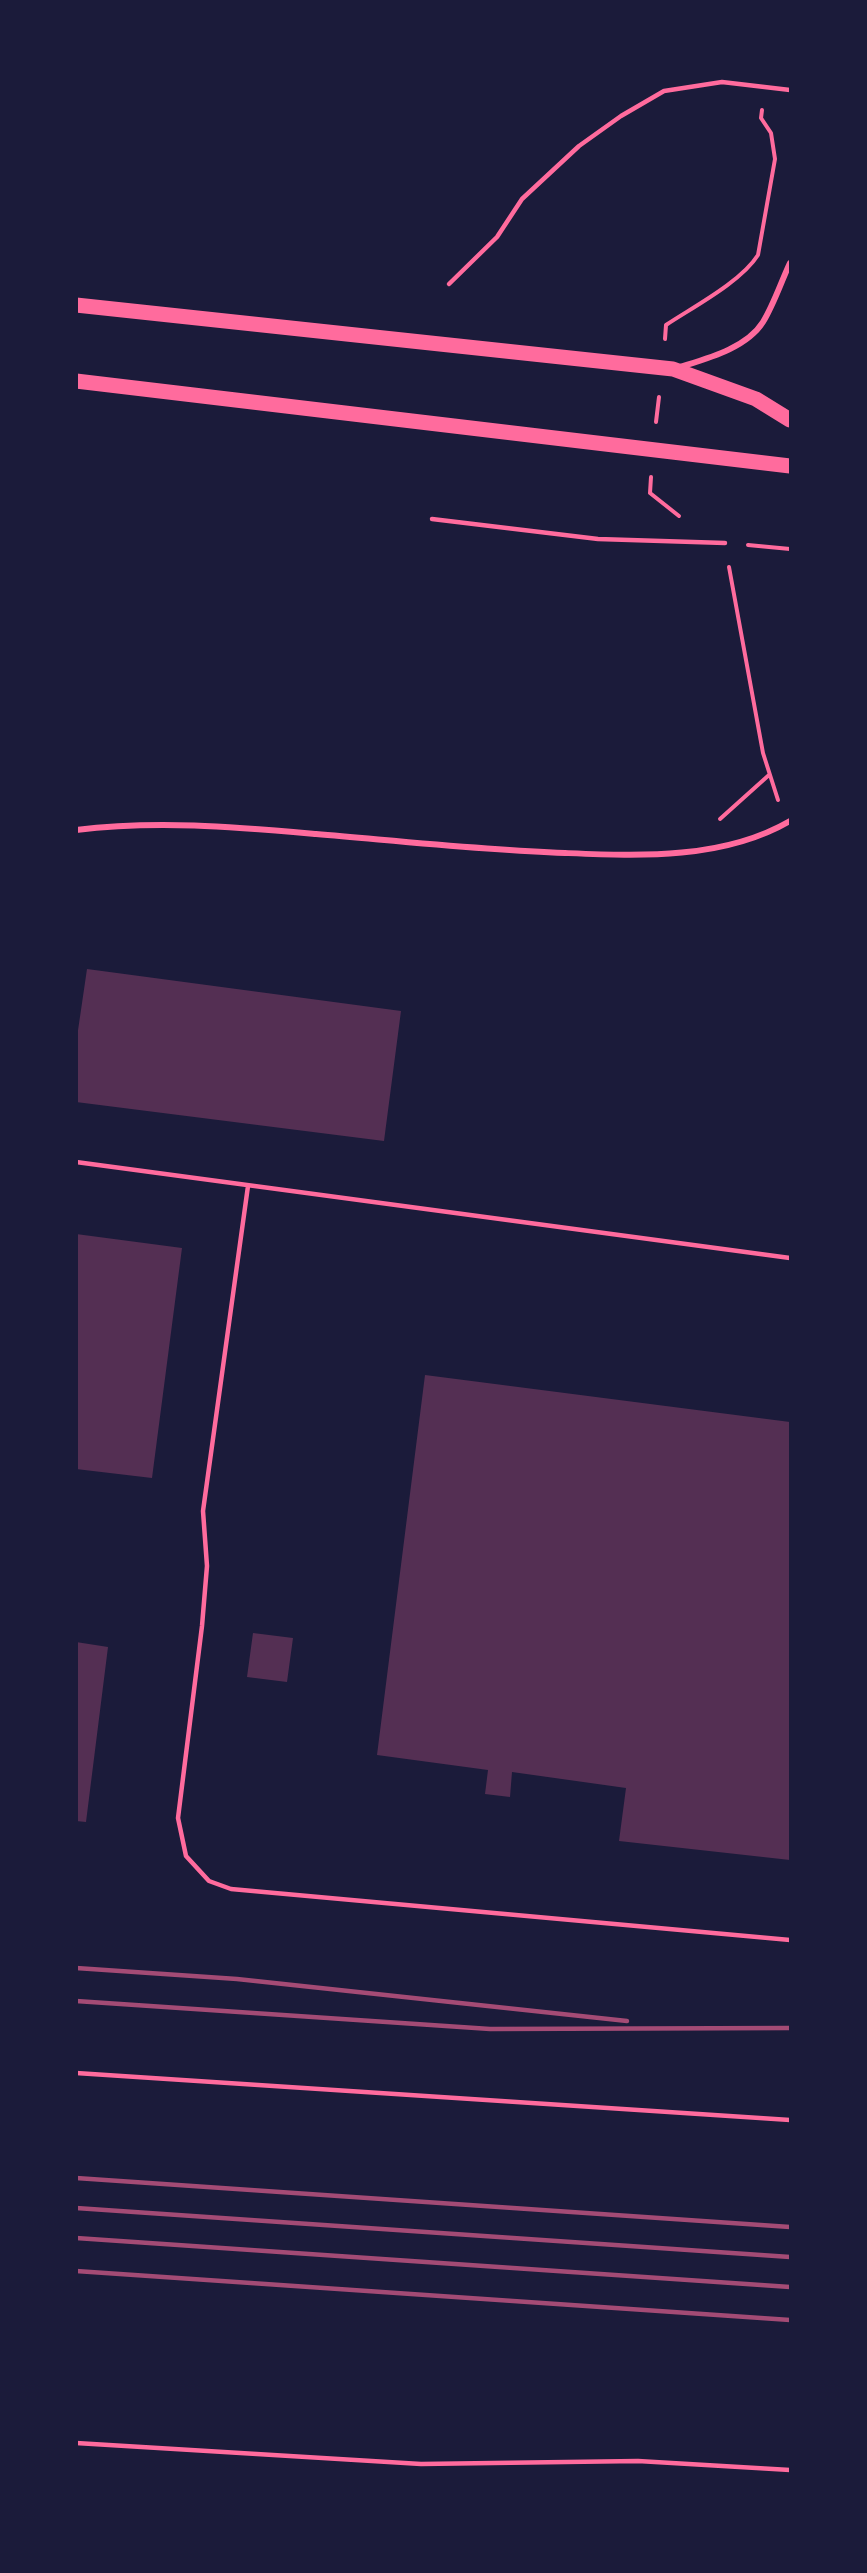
<!DOCTYPE html>
<style>
body{margin:0}
#map{position:relative;width:867px;height:2573px;overflow:hidden;background:#1b1b3a;font-family:"PT Serif",serif}
canvas{display:block}
.frame{position:absolute;inset:0;border:78px solid #1b1b3a;pointer-events:none}
</style>
<div id="map">
<canvas width="867" height="2573"></canvas>
<div class="frame"></div>
</div>
<script>
const ctx = document.querySelector('canvas').getContext('2d');
ctx.lineJoin = 'round';
function fill(path, color) { ctx.fillStyle = color; ctx.fill(path, 'evenodd'); }
function strokePath(path, color, width, dash) { ctx.strokeStyle = color; ctx.lineWidth = width; ctx.lineCap = dash ? 'butt' : 'round'; ctx.setLineDash(dash || []); ctx.stroke(path); }
fill(new Path2D(`
 M87 969 401 1011 384 1141 76 1102V1044Z
 M76 1234 182 1248 152 1478 76 1469Z
 M425 1375 790 1422V1860L619 1841 626 1788 512 1772 510 1797 485 1794 488 1770 377 1755Z
 M253 1633 293 1638 287 1682 247 1677Z
 M76 1642 108 1647 86 1822 76 1821Z`), '#542f53');
strokePath(new Path2D(`
 M665 339 666 325C693 307 741 282 758 255L775 159 771 133 761 118 762 110
 M656 422 659 397
 M651 477 650 493 679 516
 M748 545 790 549
 M729 567 763 753 778 800
 M720 819 769 775`), '#ff6b9d', 4);
strokePath(new Path2D(`
 M449 284 497 237 522 199 579 146 621 116 664 91 722 82 790 90
 M432 519 598 539 725 543
 M76 1162 790 1258
 M248 1186 203 1511 207 1566 202 1626 178 1818 186 1856 209 1881 231 1889 790 1940
 M76 2073 790 2120
 M76 2443 421 2464 638 2461 790 2470`), '#ff6b9d', 4.5);
strokePath(new Path2D(`
 M677 368C705 359 746 349 763 322 774 304 781 282 790 263
 M76 830C157 820 235 827 316 834 399 841 482 850 565 853 639 856 723 860 790 821`), '#ff6b9d', 6);
strokePath(new Path2D(`
 M76 305 673 369 756 399 790 420
 M76 381 790 466`), '#ff6b9d', 15);
strokePath(new Path2D(`
 M76 1968 237 1979 627 2021
 M76 2001 490 2029 790 2028
 M76 2178 790 2227
 M76 2208 790 2257
 M76 2238 790 2287
 M76 2271 790 2320`), '#a44b75', 4.5);
</script>
